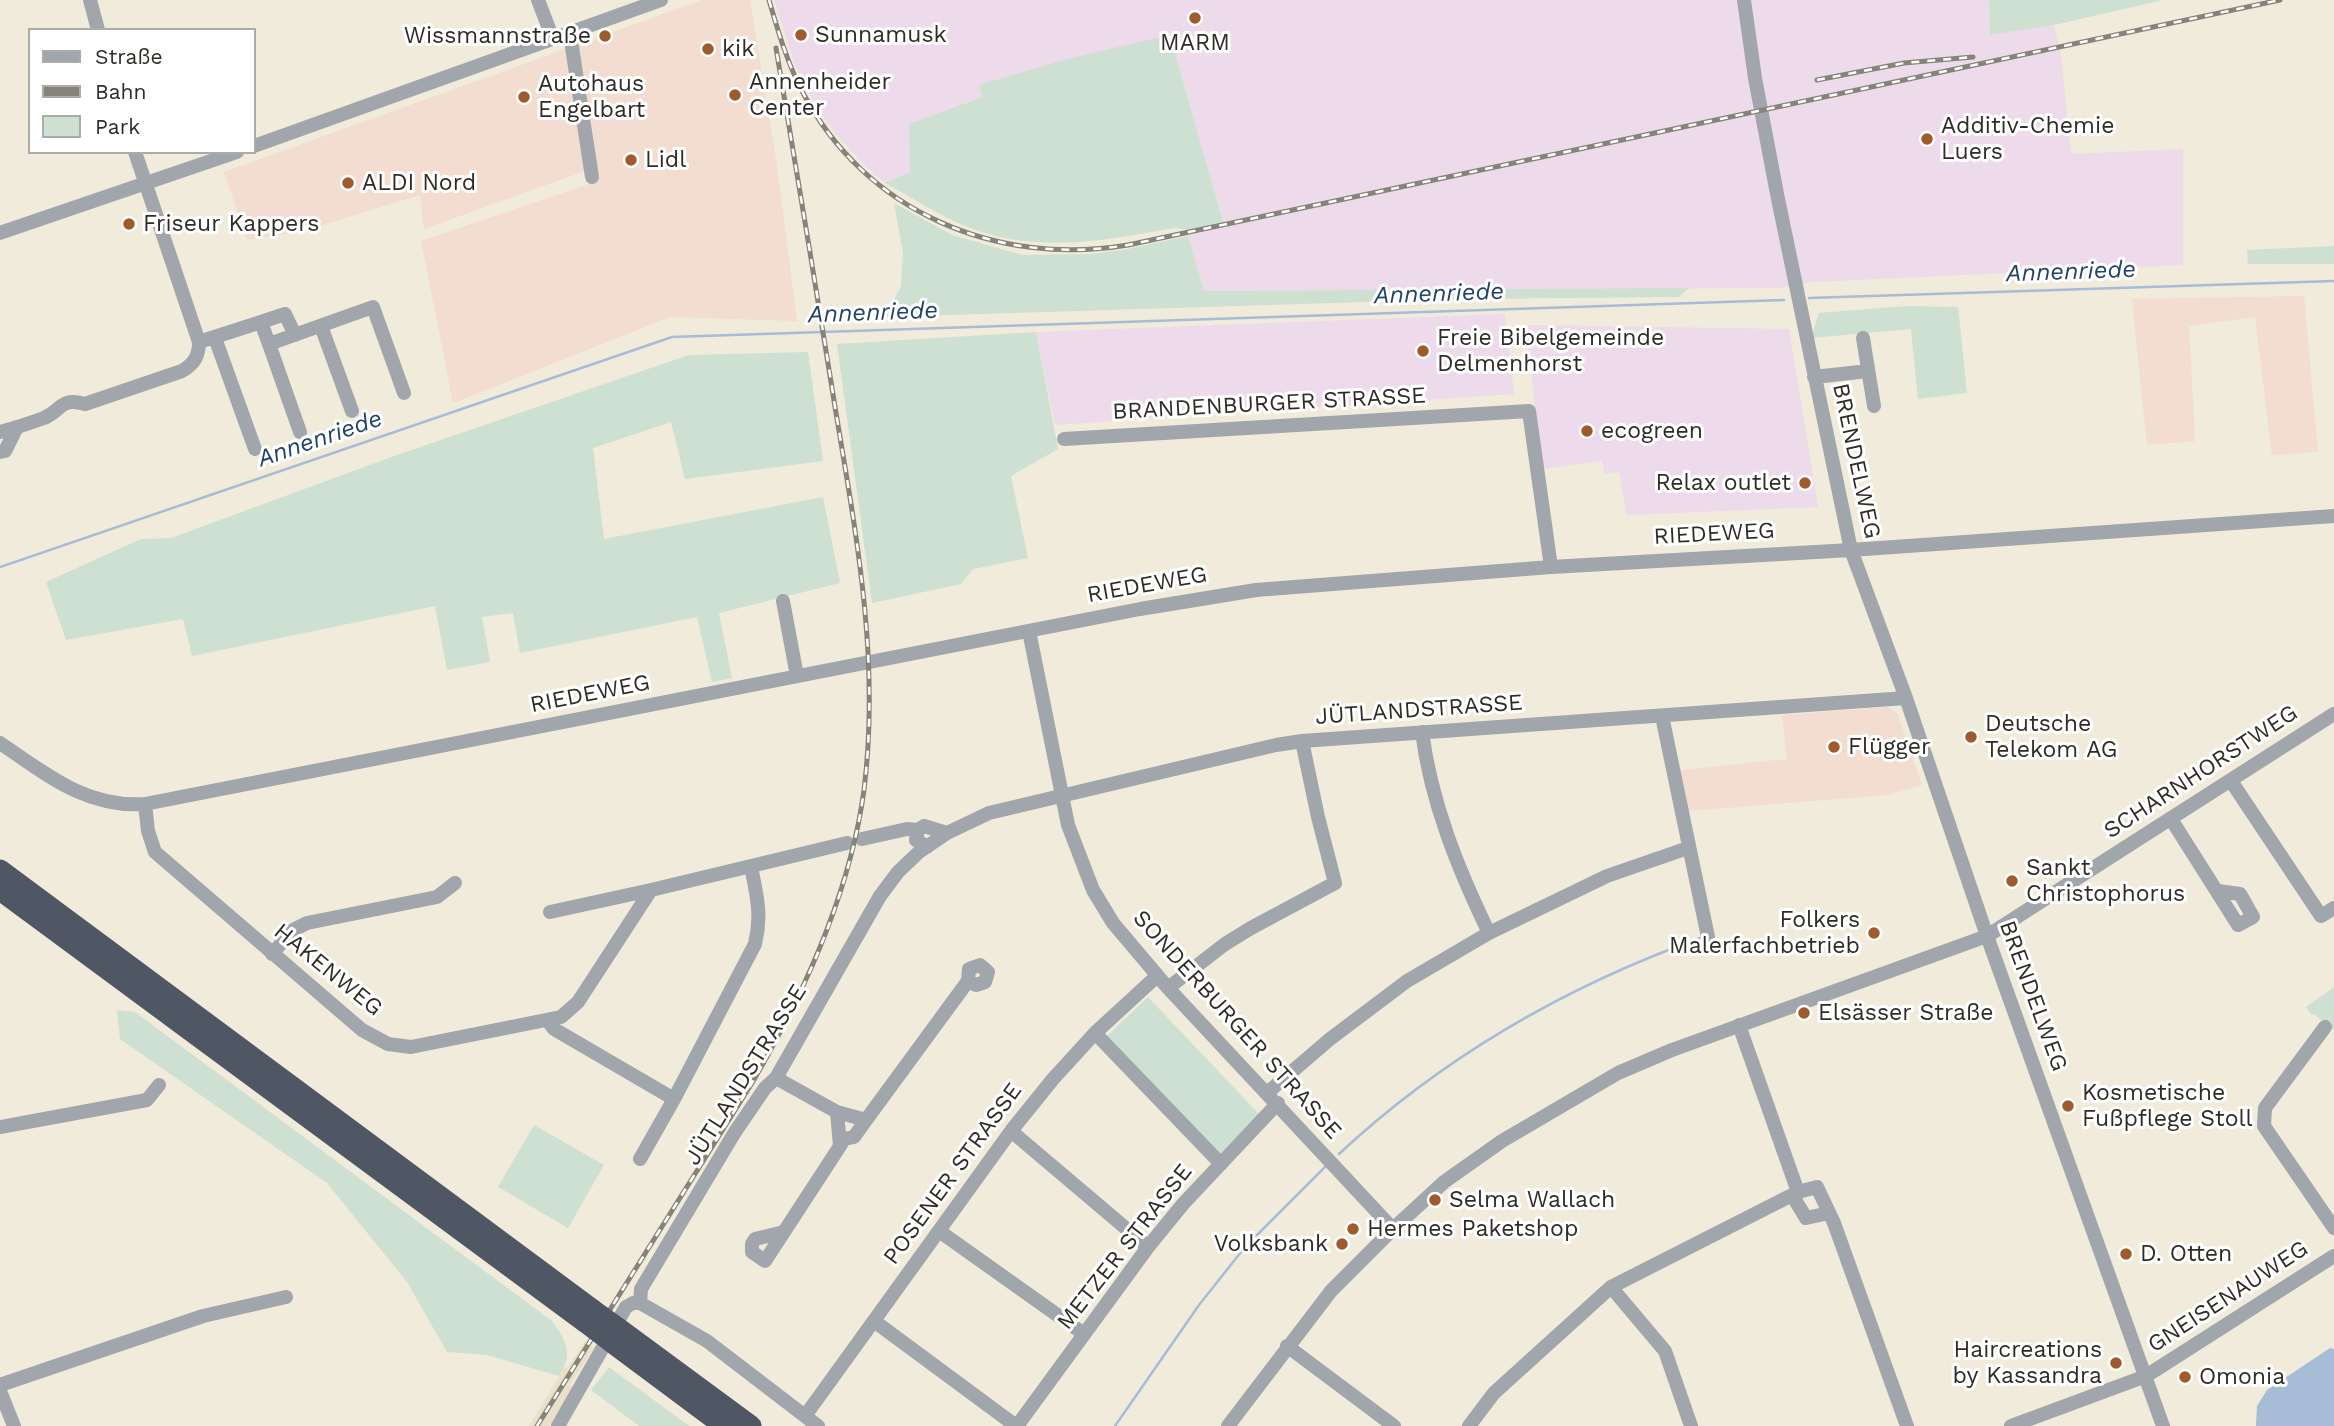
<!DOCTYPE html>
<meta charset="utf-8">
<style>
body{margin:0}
#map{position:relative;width:2334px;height:1426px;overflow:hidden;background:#f0ebda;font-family:"Work Sans",sans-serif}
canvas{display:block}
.legend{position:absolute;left:28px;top:28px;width:228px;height:126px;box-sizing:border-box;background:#fff;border:2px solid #ababa8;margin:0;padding:9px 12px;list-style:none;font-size:21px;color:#2e2c26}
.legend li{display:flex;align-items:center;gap:14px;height:35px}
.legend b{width:35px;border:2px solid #ababa8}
</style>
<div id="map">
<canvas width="2334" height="1426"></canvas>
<ul class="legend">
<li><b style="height:9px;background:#a1a5ac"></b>Straße</li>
<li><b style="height:9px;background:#868378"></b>Bahn</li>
<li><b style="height:19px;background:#cde0d1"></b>Park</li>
</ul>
</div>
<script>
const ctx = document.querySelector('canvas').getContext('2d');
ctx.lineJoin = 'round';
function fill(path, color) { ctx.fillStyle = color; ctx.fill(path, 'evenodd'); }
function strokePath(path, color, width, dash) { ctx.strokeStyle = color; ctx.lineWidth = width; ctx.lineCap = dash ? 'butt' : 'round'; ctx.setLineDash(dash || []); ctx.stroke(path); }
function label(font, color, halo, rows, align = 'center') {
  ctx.font = font + ' "Work Sans",sans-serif'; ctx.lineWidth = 6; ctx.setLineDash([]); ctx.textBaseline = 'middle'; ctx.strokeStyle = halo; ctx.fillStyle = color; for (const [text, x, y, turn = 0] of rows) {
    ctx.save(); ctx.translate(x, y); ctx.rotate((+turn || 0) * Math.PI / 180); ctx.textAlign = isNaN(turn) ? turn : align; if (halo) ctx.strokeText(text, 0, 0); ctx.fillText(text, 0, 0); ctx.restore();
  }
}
fill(new Path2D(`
 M702 0H750L776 159 797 321 670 317 453 403 421 241 598 181 596 167 424 229 420 195 300 232 247 240 224 172Z
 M2304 296 2318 452 2272 455 2255 317 2189 326 2195 441 2147 445 2132 299Z
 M1887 707 1897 713 1922 785 1888 795 1687 811 1679 770 1787 759 1782 715Z`), '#f3dcd0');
fill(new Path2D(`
 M774 0H1989L1990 35 2054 25 2061 55 2071 154 2183 149V265L1811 282 1781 288 1204 291 1188 236 1290 208 1223 222 1170 35 980 85 983 97 963 103 910 172 885 183 864 165 836 134 817 108 795 65Z
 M1505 314 1514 394 1055 425 1036 332Z
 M1525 325 1789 329 1818 507 1627 515 1619 472 1605 474 1602 461 1543 469Z`), '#eddaea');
fill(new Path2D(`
 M585 1341 594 1348 570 1385 573 1389 549 1426H529L565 1367H568Z`), '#e8e0c8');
fill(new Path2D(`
 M1989 0H2163L2054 25 1990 35Z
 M1170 35 1223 222 1188 230 1175 228C1104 240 1036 255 965 226 938 215 911 197 885 183L910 172 909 124 982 97 979 85 1071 58Z
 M894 203 952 235 1022 255 1089 254 1123 250 1188 236 1204 291 1689 288 1679 297 1460 299 885 317 901 286 903 253Z
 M2334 246V264H2248L2247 250Z
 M1906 306 1958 307 1967 393 1918 399 1911 329 1811 338 1819 313Z
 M1036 332 1058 449 1011 476 1028 558 973 569 961 584 872 603 837 344Z
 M808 352 823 461 685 479 671 422 593 448 604 539 823 497 840 583 719 613 732 678 712 682 697 617 520 653 513 613 482 617 490 662 447 670 435 606 192 656 183 619 66 640 46 582 141 539 171 538 397 455 689 355Z
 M2334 987V1030L2314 1014 2312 1015 2306 1007Z
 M1148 997 1259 1114 1220 1154 1105 1038Z
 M117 1010 135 1012 552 1321C566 1341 574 1353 559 1376L487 1355 447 1352 407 1282 327 1183 120 1039Z
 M534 1125 604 1165 568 1228 498 1187Z
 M609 1367 689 1426H639L591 1390Z`), '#cde0d1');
fill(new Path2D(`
 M2330 1348 2334 1349V1426H2256L2257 1406 2267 1390Z`), '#a6bcd7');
strokePath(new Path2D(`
 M1809 298 2334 281
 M0 567 672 337 1784 300
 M1339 1154C1443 1057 1569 985 1703 937
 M1115 1426 1199 1305 1245 1247 1326 1166`), '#a6bcd7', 2.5);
strokePath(new Path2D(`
 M90 0 98 30
 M538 0 553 39
 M1744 0 1755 78 1778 199 1851 550 1906 698 1987 936 2163 1426
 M570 34 592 177
 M254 146 661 0
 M0 233 237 152
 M261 322 285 314 295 335
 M321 326 352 411
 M215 338 255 449
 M1863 338 1874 406
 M199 342 261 322 269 344 373 307 404 393
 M269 344 300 432
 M1814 377 1868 371
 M0 432C15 428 30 423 44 418 63 410 59 397 85 404L182 371C194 364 199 356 199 342L135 152
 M1064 439 1529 411 1551 567
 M0 452 5 451 17 427
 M783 601 797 676
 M1029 631 1068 825 1093 890 1113 923 1168 988 1393 1229
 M1662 716 1708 937
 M1422 732C1431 802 1458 869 1489 933
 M0 743C46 774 86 808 145 804L1140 609 1256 590 1551 567 1851 550 2334 516
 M2231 781 2321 916 2334 908
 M145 804 148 831 155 852 362 1030 388 1044 411 1047 561 1017 578 1002 651 890 847 843
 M2171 819 2238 925 2253 917 2240 894 2218 891
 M862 839 907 829 918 830
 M927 847 916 840 918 830 924 826 947 833
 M550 912 651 890
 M272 954 293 930 307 923 437 897 455 883
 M1168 988 1225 944 1251 928 1335 883 1318 817 1302 741
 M548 1021 554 1029 674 1099
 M1739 1025 1798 1192 1817 1187 1834 1223 1907 1426
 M2325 1027 2265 1108 2264 1126 2334 1228
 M1095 1033 1221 1164
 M776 1078 837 1112 840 1146 765 1261 752 1252V1244L755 1239 784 1232
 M1267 1093 1330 1039 1407 981 1489 933 1607 876 1688 848
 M837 1112 866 1120 968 981 969 969 980 965 988 972 985 982 976 985 968 981
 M0 1127 147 1100 159 1085
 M1011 1131 1148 1247
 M840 1146 844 1139 854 1137 866 1120
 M640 1159 674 1099 755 944C762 915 757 896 751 867
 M1792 1195 1806 1218 1829 1213
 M939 1231 1084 1334
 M1611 1287 1665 1351 1691 1426
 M640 1303 641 1289 735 1132 765 1088 776 1078 880 896 898 872 919 852 947 833 989 813 1276 745 1302 741 1906 698
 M640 1303 707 1341 818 1426
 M874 1321 1016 1426
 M1287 1346 1394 1426
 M0 1385 203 1316 286 1297
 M0 1391 14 1426
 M805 1416 1011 1131 1053 1079 1095 1033 1157 976
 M558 1426 626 1307 633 1303H640
 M1017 1426 1148 1247 1183 1204 1278 1103
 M1228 1426 1331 1291 1393 1229 1444 1182 1502 1141 1618 1073 1672 1050 1987 936 2334 714
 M1469 1426 1494 1393 1611 1287 1798 1192
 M2011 1426 2146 1376 2334 1256`), '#a1a5ac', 14);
strokePath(new Path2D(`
 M0 870 593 1310
 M0 890 585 1322
 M618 1328 751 1426
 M610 1341 724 1426`), '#505764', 21);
const rail = new Path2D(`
 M769 0C778 31 787 62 802 91 865 212 996 267 1128 245L2280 0
 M1817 80 1904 63 1973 57
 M537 1426 752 1083C804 994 850 894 864 790 880 661 857 539 836 413 817 291 796 170 776 48`);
strokePath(rail, '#868378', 5);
strokePath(rail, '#fff', 2.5, [8]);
strokePath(new Path2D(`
 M593 1310 618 1328
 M585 1322 610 1341`), '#505764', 21);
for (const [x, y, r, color] of [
 [1195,18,7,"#9f5b2c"],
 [801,35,7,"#9f5b2c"],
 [605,36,7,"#9f5b2c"],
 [708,49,7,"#9f5b2c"],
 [735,95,7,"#9f5b2c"],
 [524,97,7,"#9f5b2c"],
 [1927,139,7,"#9f5b2c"],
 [631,160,7,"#9f5b2c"],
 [348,183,7,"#9f5b2c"],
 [129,224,7,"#9f5b2c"],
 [1423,351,7,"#9f5b2c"],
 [1587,431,7,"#9f5b2c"],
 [1805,483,7,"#9f5b2c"],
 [1971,737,7,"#9f5b2c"],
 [1834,747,7,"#9f5b2c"],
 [2012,881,7,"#9f5b2c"],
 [1874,933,7,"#9f5b2c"],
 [1804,1013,7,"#9f5b2c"],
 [2068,1106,7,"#9f5b2c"],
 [1435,1200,7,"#9f5b2c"],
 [1353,1229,7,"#9f5b2c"],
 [1342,1244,7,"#9f5b2c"],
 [2126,1254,7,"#9f5b2c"],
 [2116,1363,7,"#9f5b2c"],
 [2185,1377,7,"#9f5b2c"]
]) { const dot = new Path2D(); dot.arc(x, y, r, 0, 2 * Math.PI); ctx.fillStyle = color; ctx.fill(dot); strokePath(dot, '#fff', 2.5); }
label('23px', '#2e2c26', '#fff', [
 ["Sunnamusk",815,35],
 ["Wissmannstraße",591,36,"right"],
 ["MARM",1195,43,"center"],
 ["kik",722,49],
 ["Annenheider",749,82],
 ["Center",749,108],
 ["Autohaus",538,84],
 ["Engelbart",538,110],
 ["Additiv-Chemie",1941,126],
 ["Luers",1941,152],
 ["Lidl",645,160],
 ["ALDI Nord",362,183],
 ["Friseur Kappers",143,224],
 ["Freie Bibelgemeinde",1437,338],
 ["Delmenhorst",1437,364],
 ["ecogreen",1601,431],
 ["Relax outlet",1791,483,"right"],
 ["Deutsche",1985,724],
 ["Telekom AG",1985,750],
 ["Flügger",1848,747],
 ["Sankt",2026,868],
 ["Christophorus",2026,894],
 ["Folkers",1860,920,"right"],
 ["Malerfachbetrieb",1860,946,"right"],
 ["Elsässer Straße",1818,1013],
 ["Kosmetische",2082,1093],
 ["Fußpflege Stoll",2082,1119],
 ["Selma Wallach",1449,1200],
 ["Hermes Paketshop",1367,1229],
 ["Volksbank",1328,1244,"right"],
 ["D. Otten",2140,1254],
 ["Haircreations",2102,1350,"right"],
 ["by Kassandra",2102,1376,"right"],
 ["Omonia",2199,1377]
], 'left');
label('23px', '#2e2c26', '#fff', [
 ["BRANDENBURGER STRASSE",1269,404,-3],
 ["BRENDELWEG",1856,461,78],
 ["RIEDEWEG",1714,534,-3],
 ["RIEDEWEG",1147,585,-10],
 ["RIEDEWEG",590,694,-11],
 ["JÜTLANDSTRASSE",1419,710,-4],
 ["SCHARNHORSTWEG",2201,772,-33],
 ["HAKENWEG",328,970,39],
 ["BRENDELWEG",2033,996,70],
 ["SONDERBURGER STRASSE",1237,1025,48],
 ["JÜTLANDSTRASSE",746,1075,-58],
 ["POSENER STRASSE",953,1174,-54],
 ["METZER STRASSE",1125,1247,-52],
 ["GNEISENAUWEG",2228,1297,-33]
]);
label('italic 24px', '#224267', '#fff', [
 ["Annenriede",2071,272,-2],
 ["Annenriede",1439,294,-2],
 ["Annenriede",873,313,-2],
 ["Annenriede",320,439,-19]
]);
</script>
